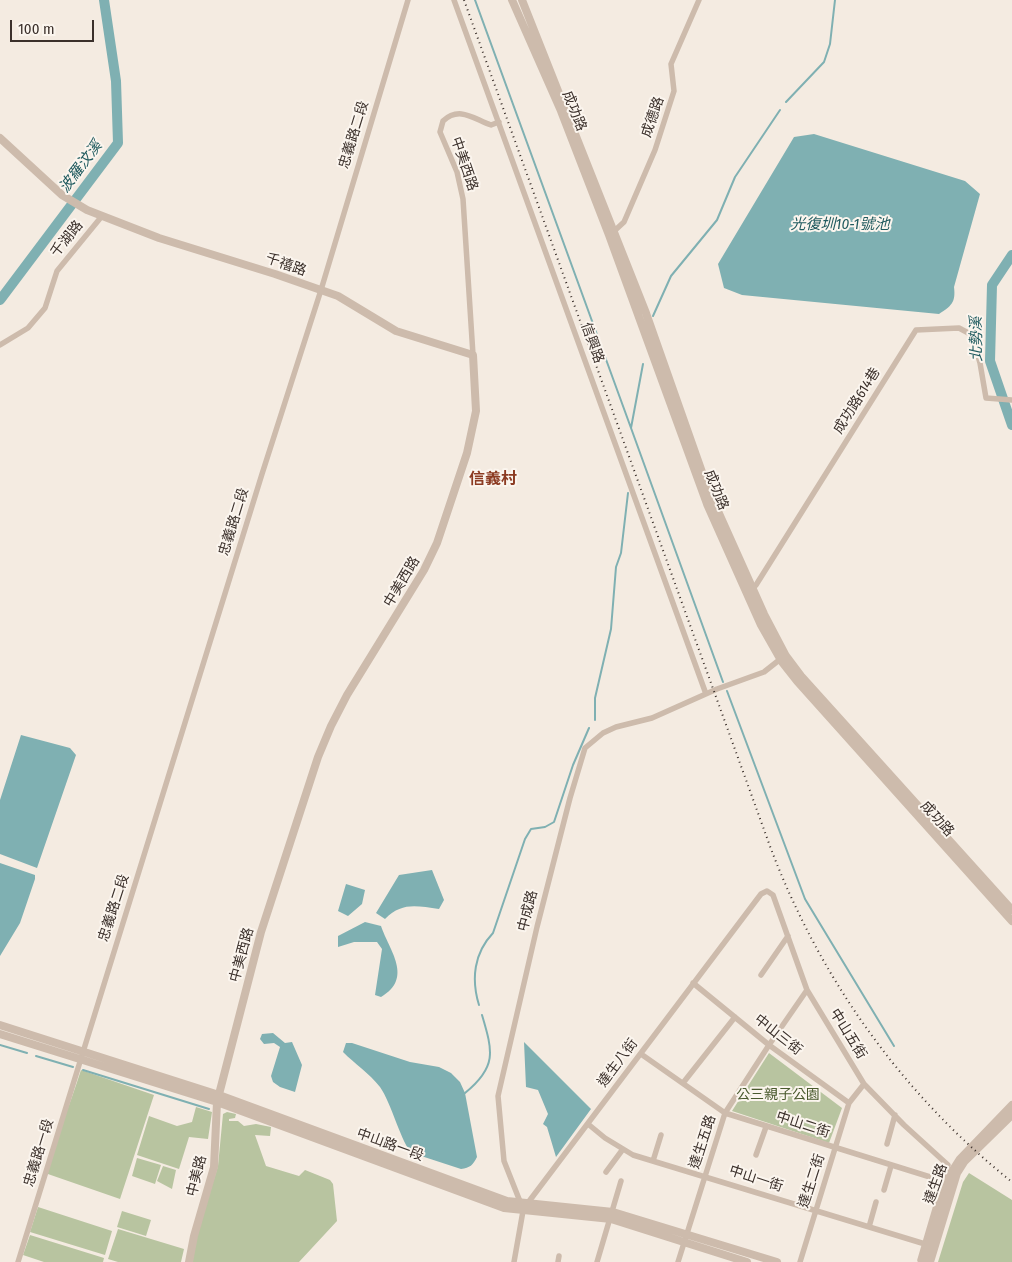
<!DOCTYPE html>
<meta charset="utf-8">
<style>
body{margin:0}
#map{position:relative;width:1012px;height:1262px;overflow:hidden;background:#f4ebe1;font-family:"Fira Sans Condensed",sans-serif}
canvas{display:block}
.scale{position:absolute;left:10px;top:20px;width:84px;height:22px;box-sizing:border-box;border:2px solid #3b302b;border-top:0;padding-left:6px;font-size:15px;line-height:18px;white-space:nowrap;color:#3b302b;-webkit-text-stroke:4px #fbf5ee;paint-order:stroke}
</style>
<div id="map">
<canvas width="1012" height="1262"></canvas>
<div class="scale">100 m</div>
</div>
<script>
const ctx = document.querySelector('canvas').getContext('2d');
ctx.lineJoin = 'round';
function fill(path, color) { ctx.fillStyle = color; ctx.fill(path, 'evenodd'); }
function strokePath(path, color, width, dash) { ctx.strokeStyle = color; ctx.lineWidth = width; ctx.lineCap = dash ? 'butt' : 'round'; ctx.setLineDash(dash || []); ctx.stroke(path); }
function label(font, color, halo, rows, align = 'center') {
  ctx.font = font + ' "Fira Sans Condensed","Noto Sans TC",sans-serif'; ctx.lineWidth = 4; ctx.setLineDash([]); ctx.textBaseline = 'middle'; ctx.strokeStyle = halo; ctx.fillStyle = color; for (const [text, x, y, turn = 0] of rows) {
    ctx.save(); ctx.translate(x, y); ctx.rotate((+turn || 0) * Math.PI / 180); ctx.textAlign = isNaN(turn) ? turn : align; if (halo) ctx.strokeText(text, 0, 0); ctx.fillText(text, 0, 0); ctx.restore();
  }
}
fill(new Path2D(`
 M769 1053 842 1108 829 1143 732 1111Z
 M81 1070 154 1095 120 1199 45 1173C56 1138 70 1105 81 1070Z
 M196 1107 212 1112 208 1139 189 1137 179 1169 137 1155 149 1116 177 1126 192 1122Z
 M227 1112 236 1114 235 1118 229 1119V1121H238L244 1126 256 1124 271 1127 270 1136 255 1135 266 1166 299 1176 305 1170 330 1180 333 1184 337 1221 299 1262H191L195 1241 218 1166 223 1114Z
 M137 1158 161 1165 155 1184 132 1176Z
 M163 1166 176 1170 172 1189 157 1181Z
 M969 1173 1012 1200V1262H938L963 1182Z
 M38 1207 112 1231 105 1255 30 1232Z
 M122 1211 151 1220 146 1236 117 1227Z
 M118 1229 184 1249 181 1262H118L108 1259Z
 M30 1235 104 1258 103 1262H44L23 1255Z`), '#b8c4a0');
fill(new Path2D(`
 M814 134 965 181 980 194 954 287C956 303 951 306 939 314L742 295 724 288 718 264 794 137Z
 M21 735 70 748 76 755 37 868 0 854V800Z
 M0 863 35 875V879L20 923 0 956Z
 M432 870 444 900 439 909C416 906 402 902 385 919L376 913 399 875Z
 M346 884 365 890 362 904 348 916 338 911Z
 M365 922 381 926C389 950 414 978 381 997L375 995 382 949 377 942H354L338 947V936Z
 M273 1033 285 1043 292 1042 302 1065 295 1092 280 1087 273 1082 271 1076 280 1047 274 1043 264 1044 260 1039 262 1034Z
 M524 1042 591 1109 556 1157 547 1127 543 1124 548 1114 538 1090 526 1087Z
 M346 1043H352L410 1062 439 1067 451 1073 460 1082 465 1093 477 1157C473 1165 470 1168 461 1169L412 1153C402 1145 391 1102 380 1087 369 1073 355 1064 343 1052Z`), '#7fb0b2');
strokePath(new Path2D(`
 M475 0 631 428
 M786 102 824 62 830 44 835 0
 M653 316 671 276 717 220 735 177 780 110
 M643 364 631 428 723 682
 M727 691 805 899 894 1046
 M595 720V698L611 629 616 567 621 553 628 493
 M479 1005C471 979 474 953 493 933L525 839 531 829 545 827 554 822 573 765 589 728
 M0 1045 27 1053
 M36 1056 73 1067
 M83 1070 209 1109
 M465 1093C497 1067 493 1052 482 1015`), '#7fb0b2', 2);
strokePath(new Path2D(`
 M1012 255 992 285 990 361 1012 425
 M0 300 118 143 116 81 104 0`), '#7fb0b2', 10);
strokePath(new Path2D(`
 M454 0 706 694
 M611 234 624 222 655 150 674 91 671 64 699 0
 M0 345 28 328 45 308 57 271 102 216
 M473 355 463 199 457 172 440 132 443 121C460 105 475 120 491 125L499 122
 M751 589 756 585 916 330 959 328 972 335 980 363 986 398 1012 400
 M761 975 788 936
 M693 983 769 1045 849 1103
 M641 1054 725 1113 943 1181
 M683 1083 735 1017
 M588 1124 605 1138 633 1155 925 1244
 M887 1144 895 1115
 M756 1155 766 1127
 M653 1161 661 1135
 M606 1172 623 1149
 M884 1190 891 1166
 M521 1204 504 1161 498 1096 537 927 570 798 585 748 603 733 616 727 652 718 717 689 764 672 783 657
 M869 1227 876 1202
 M18 1262 262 474 321 290 408 0
 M514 1262 523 1211 527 1204 761 894 767 891 773 895 807 990 864 1084 904 1125 948 1165 920 1260
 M558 1262 559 1256
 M597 1262 621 1181
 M678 1262 725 1113 769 1045 807 990
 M800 1262 849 1103 864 1084`), '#cdbbac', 5.5);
strokePath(new Path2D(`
 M512 0 561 111 609 235 707 504 761 625 782 662 797 681 1012 921
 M522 0 646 313 708 489 764 614 786 656 801 676 1012 910
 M0 138 62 195 87 210 159 238 275 274 338 296 396 331 473 355 476 411 467 453 437 543 424 570 347 695 331 726 318 757 261 932 217 1102 214 1167 194 1236 189 1262
 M0 1025 219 1095 507 1201 613 1212 777 1262
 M0 1034 217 1102 504 1208 611 1219 747 1262
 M923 1262 953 1170 960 1159 1012 1105
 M930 1262 957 1173 964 1162 1012 1115`), '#cdbbac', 8);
strokePath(new Path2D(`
 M464 0 771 849C821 980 902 1094 1012 1182`), '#3b302b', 2, [1, 4]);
label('14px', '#3b302b', '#fbf5ee', [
 ["成功路",574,111,68],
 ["成德路",653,117,-71],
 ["忠義路二段",354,135,-73],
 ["中美西路",464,164,71],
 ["千湖路",67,239,-51],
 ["千禧路",286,265,19],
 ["信興路",592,343,70],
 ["成功路614巷",857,401,-58],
 ["成功路",716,490,68],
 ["忠義路二段",234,522,-73],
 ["中美西路",402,582,-59],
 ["成功路",937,819,48],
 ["忠義路二段",114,908,-72],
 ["中成路",528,911,-76],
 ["中美西路",242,955,-75],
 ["中山五街",848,1034,58],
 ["中山三街",778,1035,38],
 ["達生八街",618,1063,-53],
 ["中山二街",803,1125,18],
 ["達生五路",703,1142,-72],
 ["中山路一段",390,1145,20],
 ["忠義路一段",39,1153,-73],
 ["中美路",197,1176,-76],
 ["中山一街",756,1179,18],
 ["達生二街",812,1181,-72],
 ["達生路",936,1184,-70]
]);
label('14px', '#4a5a2e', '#fbf5ee', [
 ["公三親子公園",778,1095]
]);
label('italic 15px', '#1f5a5e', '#fbf5ee', [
 ["波羅汶溪",81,167,-53],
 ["光復圳10-1號池",840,225],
 ["北勢溪",977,339,-91]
]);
label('bold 16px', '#8c3b22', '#fbf5ee', [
 ["信義村",493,480]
]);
</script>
